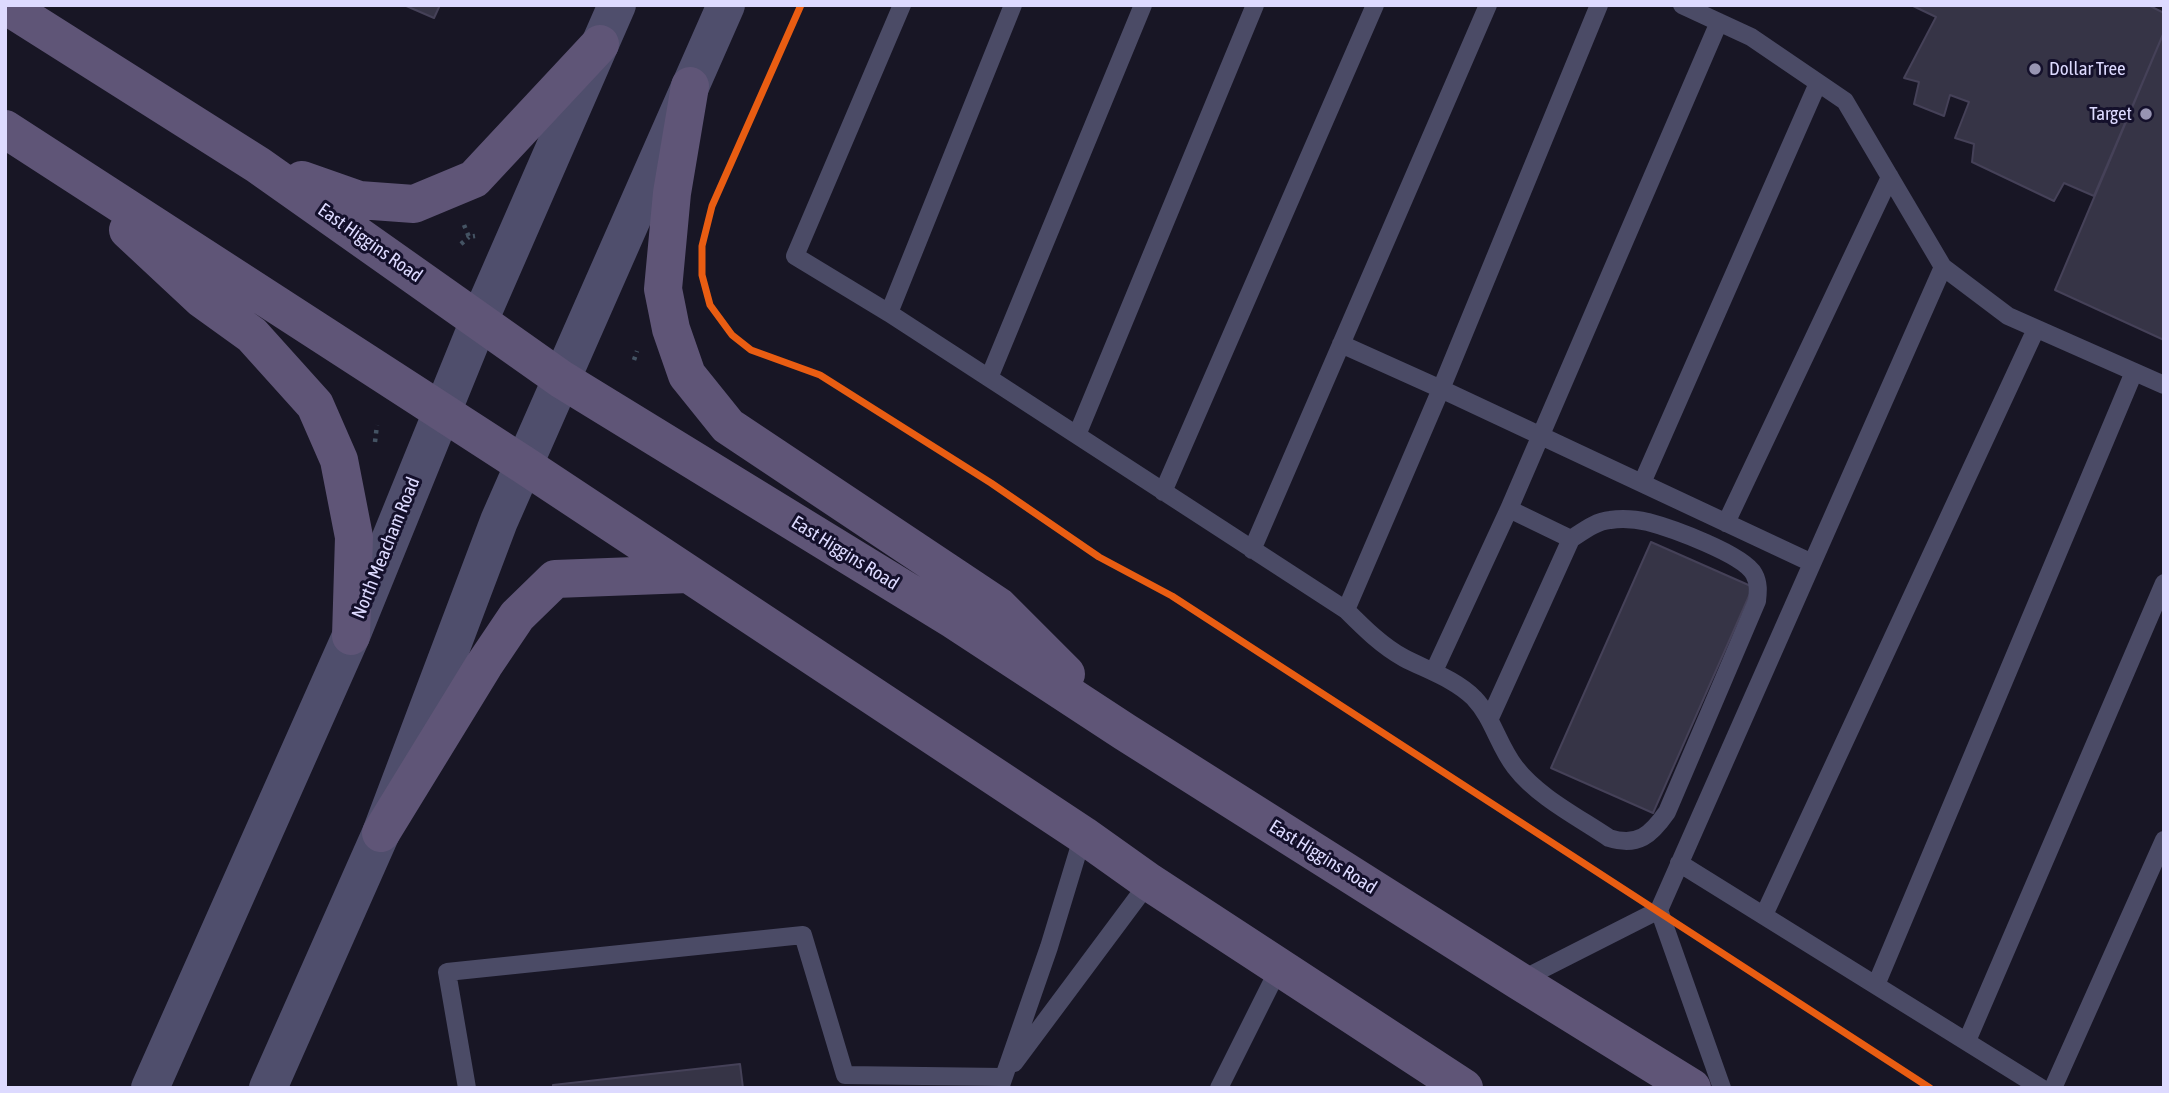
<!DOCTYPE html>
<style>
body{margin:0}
#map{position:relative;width:2169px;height:1093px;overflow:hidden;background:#181625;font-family:"Asap Condensed",sans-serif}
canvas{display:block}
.frame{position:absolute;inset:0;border:7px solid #dddaff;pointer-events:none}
</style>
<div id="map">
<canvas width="2169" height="1093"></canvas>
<div class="frame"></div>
</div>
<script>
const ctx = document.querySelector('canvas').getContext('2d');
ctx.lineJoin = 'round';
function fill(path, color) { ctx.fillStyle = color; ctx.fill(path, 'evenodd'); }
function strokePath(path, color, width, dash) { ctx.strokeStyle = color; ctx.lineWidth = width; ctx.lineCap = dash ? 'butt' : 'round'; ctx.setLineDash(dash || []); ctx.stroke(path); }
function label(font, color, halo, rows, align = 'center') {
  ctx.font = font + ' "Asap Condensed",sans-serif'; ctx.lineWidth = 6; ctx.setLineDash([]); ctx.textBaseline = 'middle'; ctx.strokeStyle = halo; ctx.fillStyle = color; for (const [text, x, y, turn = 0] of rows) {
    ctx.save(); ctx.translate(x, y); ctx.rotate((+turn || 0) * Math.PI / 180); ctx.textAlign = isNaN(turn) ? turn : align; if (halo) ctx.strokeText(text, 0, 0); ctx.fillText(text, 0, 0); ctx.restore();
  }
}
const building = new Path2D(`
 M404 5H440L434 18Z
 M1911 5H2148L2164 13V32L2094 196 2064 183 2054 201 1972 162 1974 144 1955 138 1969 102 1950 95 1944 116 1914 104 1919 82 1904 78 1936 17Z
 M2164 32V340L2055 290Z
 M1651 542 1753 587 1653 813 1551 768Z
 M740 1064 743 1088H553V1085Z`);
fill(building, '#363446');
strokePath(building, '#454158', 2);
strokePath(new Path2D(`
 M464 225 469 237 475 236
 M461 244 469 237
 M634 360 637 351
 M375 442 377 425`), '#445363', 4.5, [3.5, 5]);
strokePath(new Path2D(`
 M1013 5 889 313 1346 610 1441 389 1341 344
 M1599 5 1441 389 1812 563
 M1682 5 1751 37 1845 101 1943 267 2008 316 2164 385
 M889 313 795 256 902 5
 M989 378 1143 5
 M1077 435 1255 5
 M1642 483 1818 83
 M1163 492 1375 5
 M1726 523 1890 177
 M1571 539 1509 509 1719 22
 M1252 550 1488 5
 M1346 610C1364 628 1382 646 1404 658 1427 670 1455 679 1474 698 1493 718 1498 745 1515 767 1538 797 1578 817 1609 838 1638 847 1651 835 1667 812L1757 601C1758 592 1759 583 1754 574 1743 554 1671 528 1648 522 1635 519 1623 518 1610 520 1596 521 1582 532 1571 539L1490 718
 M1434 671 1509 509
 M1679 863 2041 1088
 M1659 910 1722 1088
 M1764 915 2036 329
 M1519 981 1659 910 1943 267
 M1876 985 2134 372
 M1967 1041 2164 583
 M1014 1063 1149 882
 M467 1088 447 972 803 935 845 1075 1003 1077
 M1000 1088 1049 947 1083 835
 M1219 1088 1279 968
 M2053 1088 2164 840`), '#4b4b66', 18);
strokePath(new Path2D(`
 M150 1088 351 636 479 321 617 5
 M268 1088 381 833 499 521 726 5`), '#4f4e6c', 38);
strokePath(new Path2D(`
 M5 5 258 165 561 379 954 620 1125 732 1519 981 1692 1088
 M690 86 672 193 663 289 671 329 687 375 728 426 998 606 1066 674
 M5 129 524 465 1083 835 1149 882 1464 1088
 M302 180 359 200 414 204 474 179 600 44
 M128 230 202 299 252 335 315 405 339 460 354 537 351 636
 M381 833 484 665 517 616 555 579 688 574`), '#5f5577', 38);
strokePath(new Path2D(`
 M801 5 712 206 702 246V275L710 305 732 335 751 350 820 375 991 483 1099 557 1172 596 1930 1088`), '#e95d12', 7);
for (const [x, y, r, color] of [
 [2035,69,7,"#9895b3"],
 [2146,114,7,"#9895b3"]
]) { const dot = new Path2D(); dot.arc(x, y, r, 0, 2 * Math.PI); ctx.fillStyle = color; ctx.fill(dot); strokePath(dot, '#14102b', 2.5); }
label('19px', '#dddaff', '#14102b', [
 ["Dollar Tree",2049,69],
 ["Target",2132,114,"right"]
], 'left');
label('19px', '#dddaff', '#14102b', [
 ["East Higgins Road",370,243,35],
 ["North Meacham Road",386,548,-68],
 ["East Higgins Road",845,553,32],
 ["East Higgins Road",1323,857,32]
]);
</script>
